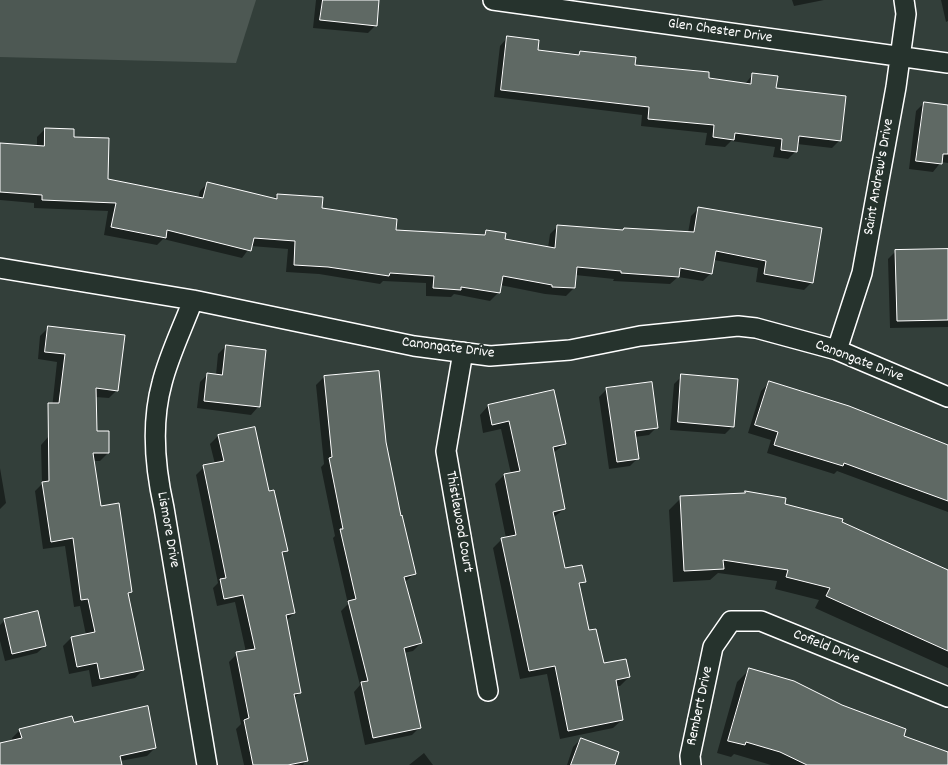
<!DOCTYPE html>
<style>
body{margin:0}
canvas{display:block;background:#333f3a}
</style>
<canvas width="948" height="765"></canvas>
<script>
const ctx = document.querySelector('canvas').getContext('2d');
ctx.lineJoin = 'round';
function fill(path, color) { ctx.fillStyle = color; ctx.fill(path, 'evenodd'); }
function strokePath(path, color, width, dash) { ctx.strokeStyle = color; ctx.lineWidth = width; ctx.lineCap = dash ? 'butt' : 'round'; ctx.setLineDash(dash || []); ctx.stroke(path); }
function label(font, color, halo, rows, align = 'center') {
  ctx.font = font + ' Dekko,sans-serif'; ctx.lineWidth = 4; ctx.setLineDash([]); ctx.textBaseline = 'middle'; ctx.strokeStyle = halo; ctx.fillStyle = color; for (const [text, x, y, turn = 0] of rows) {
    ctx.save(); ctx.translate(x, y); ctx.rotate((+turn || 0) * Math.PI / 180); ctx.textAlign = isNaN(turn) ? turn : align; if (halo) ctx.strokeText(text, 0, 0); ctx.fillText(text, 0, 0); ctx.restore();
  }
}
fill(new Path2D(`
 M0 0H256L236 63 0 57Z`), '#4d5853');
fill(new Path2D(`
 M316 0H378L376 25 368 33 313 28Z
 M792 0H824L794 6Z
 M941 0H948V21L946 22Z
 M507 38 536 51 577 56 580 53 634 66 707 80 745 84 753 74 840 140 832 148 797 144 796 151 788 159 773 157 775 147 731 141 725 147 705 145 707 133 641 126 642 115 494 97 500 46Z
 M924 103 948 106V163L941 162 933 172 909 169 916 111Z
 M45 129 73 138 107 180 198 199 200 191 208 183 273 199 277 195 394 231 482 236 487 231 503 240 548 248 550 234 558 226 622 231 688 233 691 216 699 208 812 282 804 290 756 282 758 268 714 260 711 273 703 281 678 277 670 284 613 281 614 279 575 275 574 288 566 296 545 294 500 285 498 293 490 301 454 294 451 297 426 296V283L383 281 380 284 319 274 286 272 288 249 251 246 242 258 163 239 157 245 104 235 108 211 34 208V203L0 200V144L37 147V137Z
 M948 250V327L890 328 888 259 896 251Z
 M48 328 117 390 109 398 95 397 96 432 108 453 100 461H93L100 507 131 592 128 595 143 670 135 678 92 687 89 670 69 674 63 646 71 638 86 635 80 606 74 607 65 546 43 549 35 491 42 484 41 445 49 436 57 362 38 359 40 336Z
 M226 346 258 407 251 415 197 408 200 382 208 374 216 375 218 354Z
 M682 376 733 426 725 434 670 430 674 384Z
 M324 377 385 442 400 517 414 574 405 582 421 643 413 651 404 653 420 727 412 735 365 745 354 692 360 685 341 611 348 604 333 538 335 536 321 467 324 464 316 385Z
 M769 383 948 445V512L837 471 834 474 767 453 771 440 748 433 761 391Z
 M607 389 657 427 649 435 635 437 638 458 630 466 609 469 599 397Z
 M488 406 565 444 553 453 564 509 553 518 564 570 584 581 578 587 588 632 603 665 629 677 620 686H616L622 720 613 728 560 739 547 674 520 679 493 548 502 539 506 538 495 484 504 475 511 474 501 429 483 433 480 415Z
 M218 436 268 492 286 551 281 556 294 613 286 621 300 692 293 699 306 760 303 765H244L236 729 241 724 229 662 237 654 246 652 235 602 217 606 213 588 218 583 196 475 204 467 215 464 210 444Z
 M0 468 6 503 0 509Z
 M681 498 784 505 948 572V668L815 608 819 600 775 589 777 581 718 573 710 580 673 582 669 510Z
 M5 620 45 646 37 653 5 661 0 641V625Z
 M749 670 902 737 948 753V765H771L734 754 731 757 717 753 737 682Z
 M73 723 155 748 147 756 120 761 121 765H0V744L13 742 12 738 20 730Z
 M581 739 613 765H567L573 747Z
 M424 753 433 765H409Z`), '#0007');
const building = new Path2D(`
 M323 0H379L377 26 320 20Z
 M507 36 539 40 538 50 579 55 580 51 636 57 635 65 709 72V78L751 84 752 73 778 76 776 88 846 96 841 141 799 136 797 152 781 150 782 139 735 133 734 140 713 137 714 125 648 119 649 107 501 90Z
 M924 102 948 105V154H943L942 164 916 161Z
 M45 128 74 129V137L109 138 108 179 203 198 207 182 277 199V194L323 197 322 208 397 219 396 230 485 235 486 230 506 233 505 239 555 248 557 225 623 230 624 228 694 232 698 207 822 228 813 283 764 274 766 261 716 251 712 274 680 268 679 277 621 273V271L577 267 575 288 552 287V285L503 276 500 293 461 287V290L433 288 434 276 390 273 389 276 328 267 294 265 295 241 254 238 251 251 167 230 166 238 111 227 116 203 42 200V195L0 192V143L44 146Z
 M948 249V320L897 321 895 250Z
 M48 326 125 335 118 391 96 388 97 431H109V453H93L101 506 119 503 132 592 128 593 144 670 100 679 97 663 77 667 71 637 95 632 88 599 81 600 73 538 51 542 42 482 49 481 48 403H59L65 354 45 352Z
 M226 345 266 350 260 407 204 401 207 373 222 375Z
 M379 371 386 442 401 516 402 515 416 574 404 577 422 643 404 648 421 728 373 738 361 682 368 681 348 601 356 599 340 529H343L329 458 332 457 324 376Z
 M681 374 738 379 734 427 678 422Z
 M769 381 849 406 948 445V501L844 463 843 466 774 445 778 432 755 425Z
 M652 382 658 428 635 431 639 459 617 462 606 388Z
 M554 390 566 444 553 447 565 509 553 512 565 568 582 565 586 582 579 583 589 630 596 629 604 663 626 659 630 677 616 680 623 720 568 731 555 666 529 671 501 538 516 535 504 474 520 471 509 421 492 425 488 405Z
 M255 427 269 491 274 490 288 551 282 552 295 613 286 615 301 693 294 694 308 761 288 765H253L244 720 249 718 236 652 255 649 243 595 224 599 220 579 226 578 203 465 224 461 218 435Z
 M745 491 786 498 785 504 843 519 842 522 948 570V651L826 596 830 588 786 577 788 570 723 560 724 569 684 571 680 496 745 493Z
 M38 611 46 646 12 654 4 619Z
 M749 668 794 681 842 705 906 729 904 736 948 752V765H807L780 752 746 742 745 745 728 741Z
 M148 706 156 748 120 756 122 765H0V743L22 738 19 729 72 716 74 722Z
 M581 738 619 752 615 765H571Z`);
fill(building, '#5f6964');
strokePath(building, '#fff', 1);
const minor = new Path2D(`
 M493 0 948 63
 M0 268 193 300 414 346 490 356 570 350 640 336 738 326 756 328 837 350 948 397
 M193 300C183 327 169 355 162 383 151 423 155 468 164 508L207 765
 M837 350 862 273 896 87 906 14 904 0
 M463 352 446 451 488 691
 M691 765 690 756 713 647 731 621H761L948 697`);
strokePath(minor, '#fff', 22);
strokePath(minor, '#26332d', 19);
label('15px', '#fff', '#26332d', [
 ["Glen Chester Drive",720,32,8],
 ["Saint Andrew's Drive",880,177,-80],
 ["Canongate Drive",448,349,7],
 ["Canongate Drive",859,362,21],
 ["Thistlewood Court",458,522,80],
 ["Lismore Drive",167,530,80],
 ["Cofield Drive",826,648,22],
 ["Rembert Drive",701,706,-78]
]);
</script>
